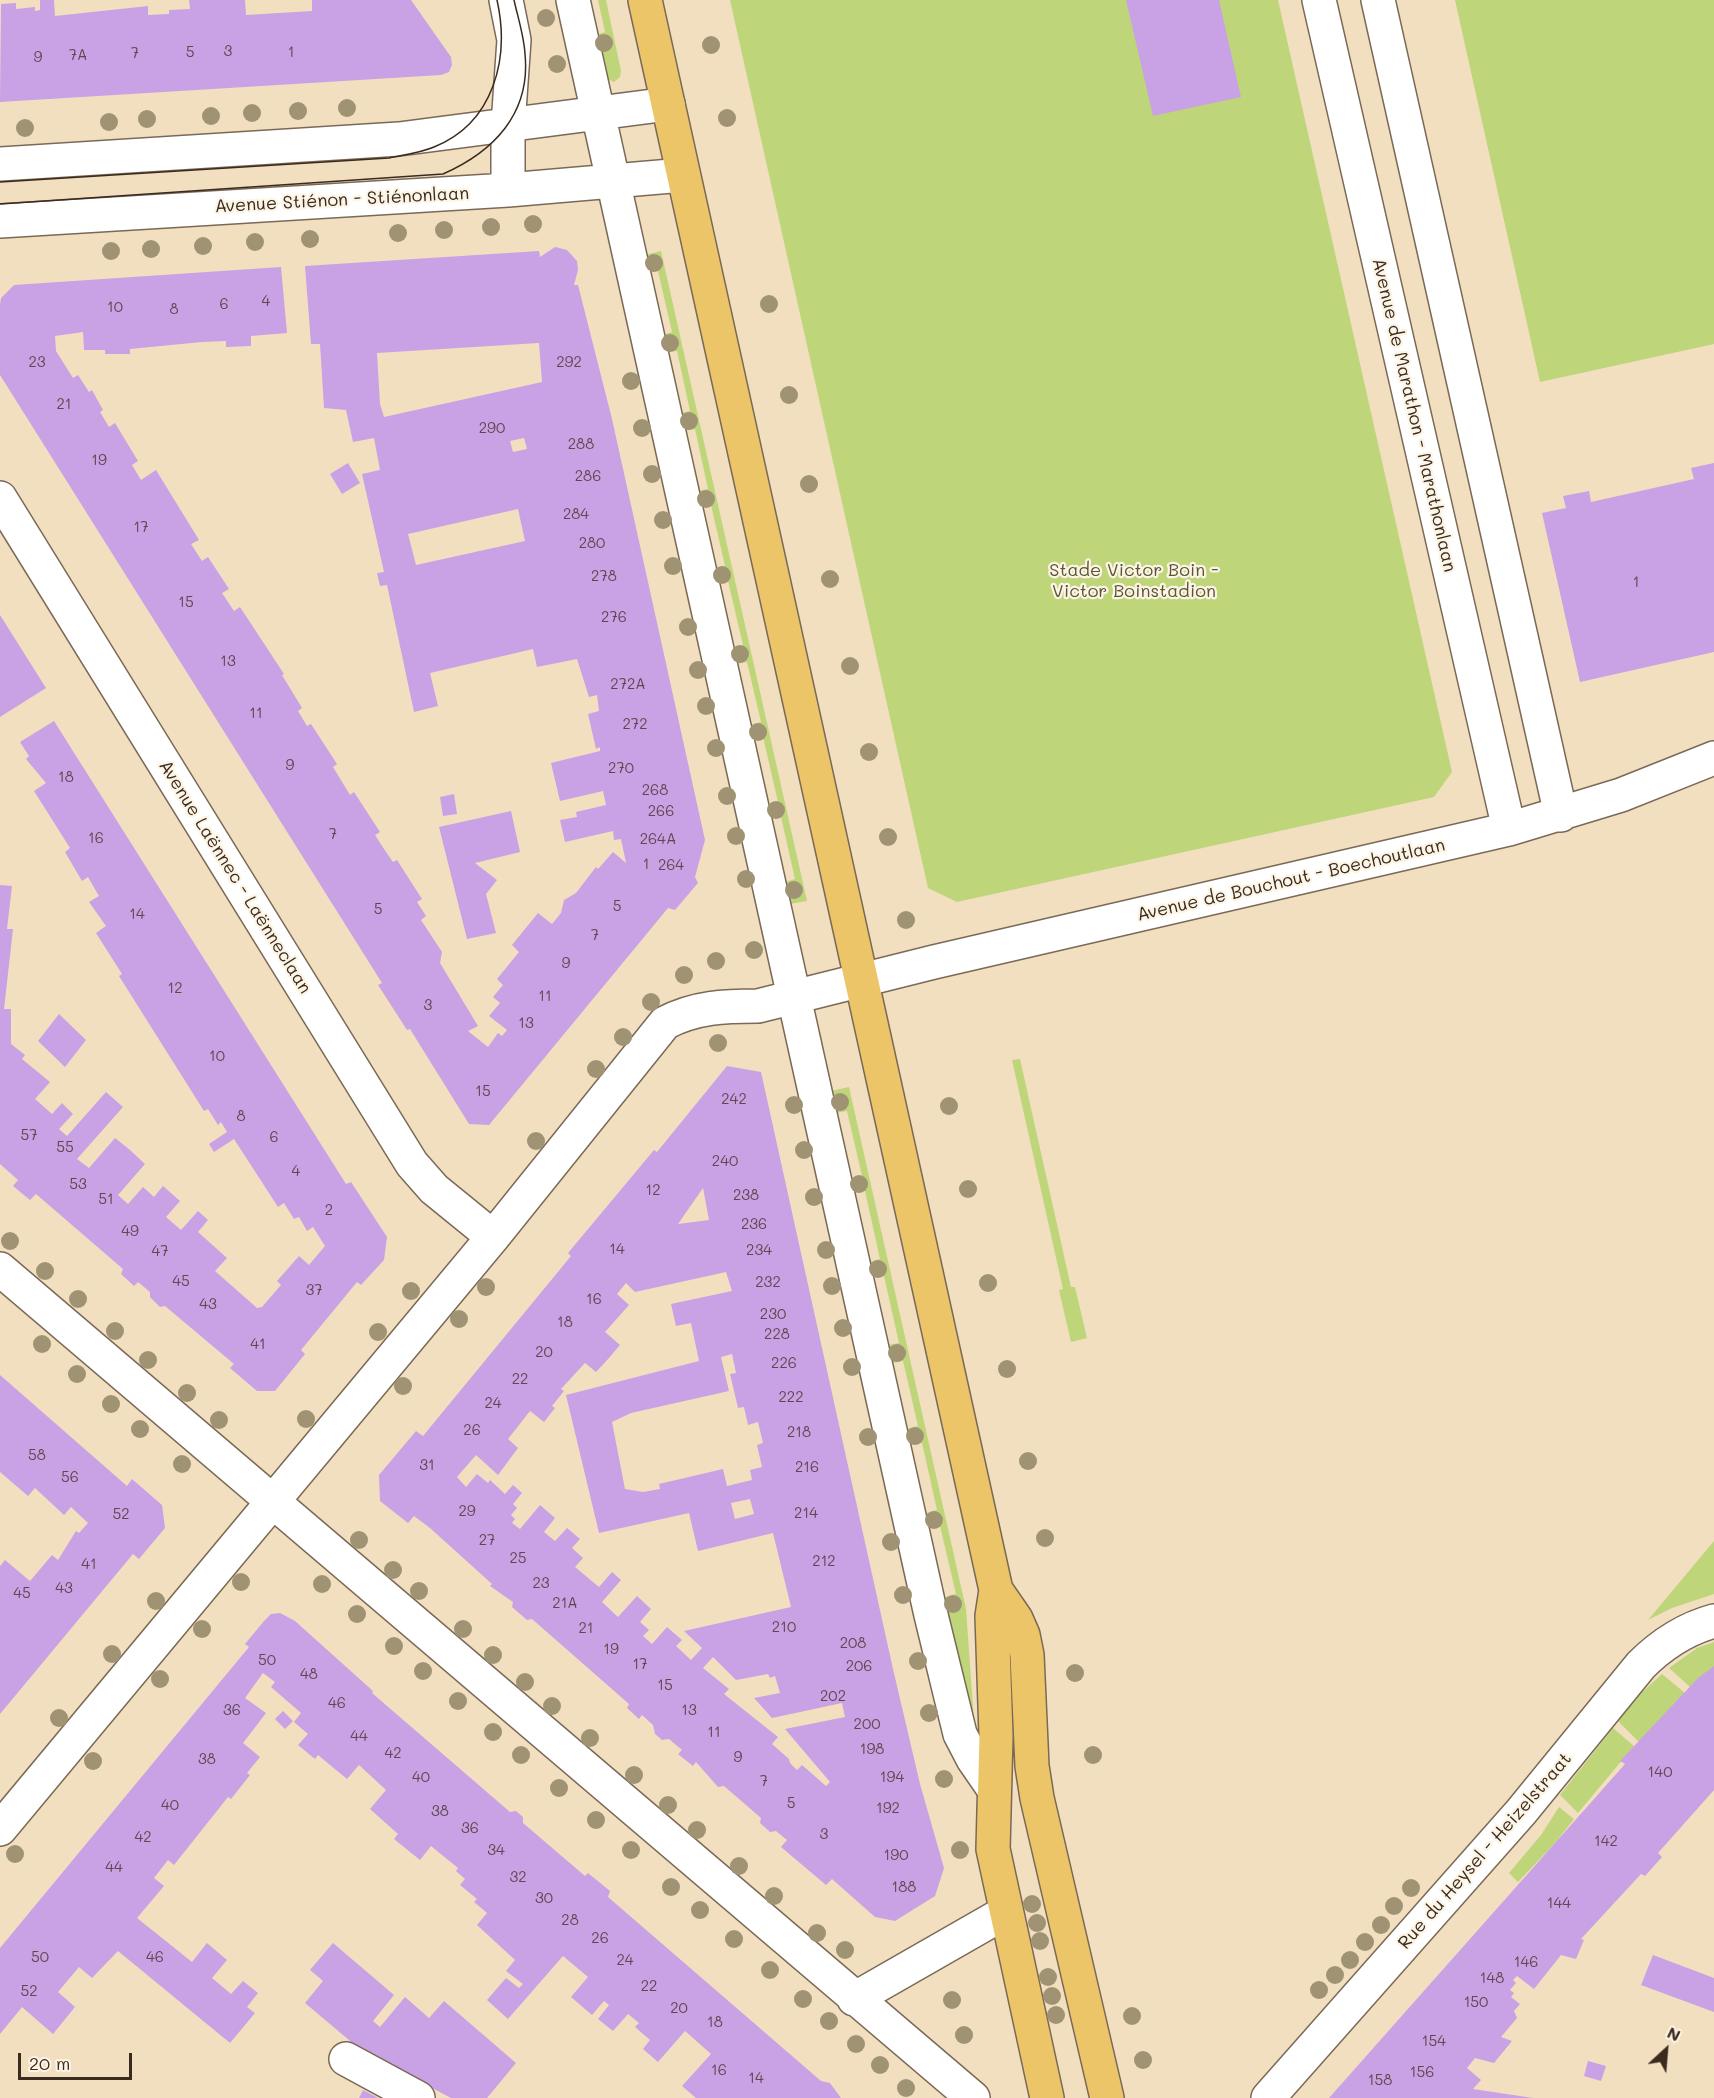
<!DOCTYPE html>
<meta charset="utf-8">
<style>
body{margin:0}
#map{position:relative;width:1714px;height:2098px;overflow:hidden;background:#f2dfc0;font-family:Mali,sans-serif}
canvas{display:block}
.north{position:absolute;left:1636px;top:2020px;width:60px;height:60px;-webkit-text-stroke:4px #fcf5e5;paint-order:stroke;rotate:26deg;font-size:16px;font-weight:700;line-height:24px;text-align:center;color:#3b2a1e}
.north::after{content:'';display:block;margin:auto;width:21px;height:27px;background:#3b2a1e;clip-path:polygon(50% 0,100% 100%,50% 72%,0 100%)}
.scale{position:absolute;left:18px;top:2053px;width:114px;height:27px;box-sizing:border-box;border:3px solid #3b2a1e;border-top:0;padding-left:8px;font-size:18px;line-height:21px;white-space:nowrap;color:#3b2a1e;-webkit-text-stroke:4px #fcf5e5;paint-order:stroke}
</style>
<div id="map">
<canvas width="1714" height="2098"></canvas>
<div class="north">N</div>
<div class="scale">20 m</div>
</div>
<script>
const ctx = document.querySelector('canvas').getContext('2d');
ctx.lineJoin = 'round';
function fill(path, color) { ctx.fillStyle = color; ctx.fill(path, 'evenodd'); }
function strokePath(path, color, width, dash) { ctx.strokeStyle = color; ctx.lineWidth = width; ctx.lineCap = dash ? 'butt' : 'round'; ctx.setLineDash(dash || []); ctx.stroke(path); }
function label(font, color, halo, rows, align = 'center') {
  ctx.font = font + ' Mali,sans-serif'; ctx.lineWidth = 4.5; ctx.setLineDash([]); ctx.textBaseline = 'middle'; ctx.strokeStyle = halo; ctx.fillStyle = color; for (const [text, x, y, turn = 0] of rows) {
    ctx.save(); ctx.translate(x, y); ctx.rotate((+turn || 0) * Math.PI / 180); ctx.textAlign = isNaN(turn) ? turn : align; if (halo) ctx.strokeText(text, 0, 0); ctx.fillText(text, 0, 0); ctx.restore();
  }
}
fill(new Path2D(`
 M598 0H606L621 71 620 77 614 82 605 78 595 35 605 32Z
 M730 0H1278L1452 772 1434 797 957 902 928 888Z
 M1455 0H1714V344L1540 382Z
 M661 251 807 901 790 904 785 882 795 879 781 817 771 819 768 804 778 802 763 737 753 739 750 725 761 722 747 662 736 664 733 648 743 645 728 581 718 582 715 569 725 566 711 505 701 507 697 491 708 489 695 429 684 431 680 413 690 411 677 351 666 352 662 335 672 332 658 271 648 273 644 255Z
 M1020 1059 1071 1287H1075L1087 1338 1071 1342 1059 1290 1063 1289 1012 1060Z
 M849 1087 966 1609 974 1721 945 1597 956 1594 940 1526 930 1527 926 1513 937 1510 922 1443 911 1445 907 1429 918 1426 903 1361 892 1363 888 1345 899 1343 884 1276 873 1277 869 1262 880 1259 865 1191 854 1193 851 1179 862 1176 847 1111 836 1113 831 1091Z
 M1714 1541V1594L1672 1608 1648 1620Z
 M1714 1642V1666L1690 1687 1669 1668 1697 1648Z
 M1662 1674 1685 1693 1639 1742 1618 1721 1639 1695Z
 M1613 1728 1634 1746 1578 1813 1560 1795Z
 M1559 1807 1574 1819 1555 1843 1518 1882 1509 1873 1541 1835Z`), '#bed57a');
fill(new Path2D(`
 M40 0H54L55 16 148 6V15L169 14V10L190 9 189 0H245L246 15 312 11V0H411L451 57 452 65 449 72 441 75 0 102 1 4 16 3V9L35 7V11L40 10Z
 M1126 0H1219L1241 97 1153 116Z
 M555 247 567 250 577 261 578 270 574 285H578L612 419 705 840 695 877 698 883 675 910 668 908 489 1125 469 1124 410 1029 407 1030 378 985 382 983 0 375V305L1 298 14 285 281 267 287 333 251 336V346L226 347V341L202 342 130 349V354H105V350H84L83 332 55 336 56 351 73 378 78 375 89 392 92 390 103 410 100 412 109 427 115 423 138 461 132 465 141 480 156 470 199 540 191 544 202 561 208 557 229 589 222 593 234 611 240 607 284 674 282 675 302 708 298 711 307 726 311 724 337 764 333 767 350 795 354 792 380 832 375 835 384 849 393 862 397 860 422 899 417 902 426 916 421 920 442 952 440 963 478 1026 468 1031 488 1047 498 1033 502 1036 507 1030 489 1016 500 1003 493 997 503 985 497 979 519 952 512 945 538 913 552 924 561 913 564 900 576 893 596 867 598 869 613 852 626 863 621 839 614 840 613 831 565 842 560 820 577 817 576 812 606 805 603 791 560 801 551 763 600 751V747L596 749 588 714 599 711 597 695 589 697 577 659 537 667 533 649 430 673 438 706 414 712 387 585 380 586 377 573 384 572 362 474 380 470 374 438 353 442 346 410 324 408 320 344H311L305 266 539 251 540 257ZM539 343 542 382 384 417 380 404 377 353ZM524 438 527 449 513 452 510 441ZM518 509 525 541 416 565 408 534Z
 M348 463 360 483 342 494 330 474Z
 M1714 463V652L1580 682 1542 513 1566 508 1563 496 1589 491 1591 502 1694 479 1691 468Z
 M0 615 46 688 0 717Z
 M54 721 346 1184 351 1182 387 1237 384 1260 361 1285 357 1282 301 1350 305 1354 275 1391H257L230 1368 234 1364 165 1306 160 1307 150 1297V1292L138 1282 134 1286 121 1274 123 1269 36 1194 30 1200 13 1186 18 1180 0 1164V885L12 886 7 929H13L4 1009H11V1044L25 1055 22 1059 50 1082 35 1099 52 1114 62 1103 73 1114 59 1129 67 1136 106 1092 123 1107 77 1159 89 1168 115 1138 130 1150 145 1164 118 1195 128 1204 143 1187 154 1197 163 1186 180 1201 166 1217 181 1230 198 1211 208 1220 198 1232 227 1258 215 1271 257 1308 262 1307 281 1285 277 1281 299 1256 309 1265 325 1246 313 1227 307 1231 299 1217 294 1219 284 1203 278 1207 234 1139 214 1152 209 1144 227 1132 221 1122 218 1125 208 1109 204 1111 119 976 122 974 96 933 106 926 89 902 99 896 88 877 82 881 65 852 70 848 34 791 46 783 26 759 29 756 20 742Z
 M454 794 457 814 443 816 440 797Z
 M511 811 520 852 475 863 497 880 486 894 496 933 467 939 439 827Z
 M59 1014 86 1040 65 1067 38 1041Z
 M727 1066 761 1072 893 1669 920 1784 944 1868 935 1896 895 1921 875 1917 832 1879 826 1885 781 1847 787 1840 776 1831 770 1832 760 1823 761 1818 724 1786 718 1787 696 1762 693 1766 678 1754 682 1750 669 1739 662 1740 655 1734 653 1725 642 1715 639 1719 627 1708 629 1704 532 1619 527 1620 512 1607 513 1602 490 1586 492 1584 430 1528 414 1516 408 1523 380 1501 379 1475 416 1431 423 1436 571 1256 568 1253 654 1150 657 1152ZM703 1188 709 1220 678 1224ZM726 1272 732 1291 671 1304 676 1326 691 1323 699 1361 566 1395 599 1533 689 1513 698 1551 773 1533 791 1607 684 1631 702 1648 691 1660 676 1646 682 1640 667 1627 652 1644 643 1636 649 1630 640 1622 651 1609 637 1596 618 1617 602 1602 621 1580 612 1572 599 1587 575 1567 583 1558 572 1548 580 1539 567 1528 555 1541 544 1532 555 1518 540 1505 520 1529 512 1523 515 1519 511 1515 517 1508 513 1504 522 1493 513 1485 505 1494 490 1480 488 1483 477 1474 466 1487 457 1477 476 1455 498 1475 518 1448 508 1439 530 1411 544 1422 555 1408 552 1406 564 1391 561 1389 585 1363 596 1372 609 1358 620 1345 605 1332 629 1305 617 1294 626 1283 635 1292ZM732 1354 736 1373 730 1374 738 1408 744 1407 748 1425 758 1422 763 1443 757 1445 762 1467 750 1470 752 1480 727 1486 723 1469 659 1484 660 1489 643 1492 625 1489 612 1422 631 1413 729 1391 721 1357ZM750 1499 754 1514 735 1519 731 1503ZM713 1657 736 1680 768 1674 770 1678 775 1676 780 1693 754 1698 772 1718 842 1703 845 1717 785 1729 830 1782 826 1786 802 1765 797 1770 790 1763 789 1759 772 1744 778 1737 724 1694 729 1689 703 1668Z
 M0 1375 127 1486 132 1479 162 1505 165 1528 139 1559 133 1554 0 1714V1566L5 1560 30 1581 52 1555 58 1560 76 1531 79 1533 88 1523 71 1507 64 1515 35 1488 28 1496 0 1472Z
 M280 1613 295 1621 373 1691 372 1693 510 1812 516 1811 523 1817V1823L585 1876 588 1873 610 1891 608 1897 821 2081 830 2083 841 2098H696L682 2086 711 2054 685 2031 658 2062 643 2049 650 2040 635 2027 639 2023 628 2014 613 2031 598 2019 609 2005 604 2001 592 2015 571 1997 588 1977 563 1956 508 2019 487 2000 506 1978 519 1988 523 1984 506 1971 515 1960 477 1925 487 1913 474 1902 477 1899 460 1885 465 1879 456 1871 458 1868 431 1846 420 1860 394 1839 398 1834 370 1809 386 1790 359 1765 347 1779 318 1755 315 1759 298 1745 308 1734 294 1722 301 1713 271 1687 275 1682 263 1673 245 1698 266 1713 243 1743 260 1757 247 1773 250 1775 231 1799 228 1797 174 1865 168 1860 154 1878 164 1886 137 1918 192 1962 207 1943 227 1960 212 1978 231 1994 243 1981 258 1993 247 2007 255 2013 230 2043 118 1951 92 1978 79 1967 58 1992 75 2007 53 2034 22 2007 0 2034V1948L249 1647 245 1644 264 1621 271 1614Z
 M1714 1666V1790L1658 1853 1662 1857 1645 1876 1641 1874 1581 1939 1584 1940 1576 1959 1561 1955 1534 1989 1517 1976 1513 1980 1516 1983 1510 1990 1514 1993 1511 1997 1520 2004 1514 2011 1517 2018 1501 2037 1512 2041 1494 2063 1475 2058 1467 2068 1481 2080 1473 2089 1533 2098H1329L1625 1764 1620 1761 1698 1678Z
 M283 1711 293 1721 285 1729 275 1719Z
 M333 1943 394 1995 373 2021 380 2027 405 1997 429 2018 444 2001 516 2063 487 2098H451L362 2051 305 2003 323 1981 310 1970Z
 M1653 1955 1714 1978V2012L1641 1985Z
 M1588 2061 1606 2066 1601 2081 1584 2076Z
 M363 2090 378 2098H359Z`), '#c8a2e4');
const minor = new Path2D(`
 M506 0 514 40 508 125V190
 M573 0 931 1615 960 1734 973 1759 993 1788
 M1319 0 1509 829
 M1378 0 1561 815
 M0 164 399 139 668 104
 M0 221 508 190 683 175
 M0 498 412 1164 434 1189 493 1237
 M0 1269 973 2098
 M0 1829 493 1237 665 1023C695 1007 725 1006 758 1006L934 962 1509 829 1621 795 1714 758
 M854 1999 1006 1912
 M346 2059 418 2098
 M1268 2098 1521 1812 1641 1665C1662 1644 1685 1629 1714 1621`);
const major = new Path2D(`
 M645 0 996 1590 992 1616 996 1736 993 1849 1047 2098
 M996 1590 1016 1619 1023 1635 1027 1655 1032 1766 1037 1798 1107 2098`);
strokePath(minor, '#7b6957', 36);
strokePath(major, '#7b6957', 36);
strokePath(minor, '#fff', 33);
strokePath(major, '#edc569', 33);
strokePath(new Path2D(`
 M0 182 389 158C403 155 420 153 434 147 494 123 510 58 497 0
 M0 204 443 174C493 152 531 114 525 54 524 36 518 18 514 0`), '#3b2a1e', 1.5);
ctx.fillStyle = '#a09374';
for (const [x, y] of [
 [546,18],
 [604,43],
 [711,45],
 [557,64],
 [347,108],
 [298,111],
 [252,113],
 [211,116],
 [727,118],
 [147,119],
 [109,122],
 [25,128],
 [533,224],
 [491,227],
 [444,230],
 [398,233],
 [310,239],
 [255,242],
 [203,246],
 [151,249],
 [111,251],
 [654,263],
 [769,304],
 [670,343],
 [631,381],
 [789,395],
 [689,421],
 [642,428],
 [652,474],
 [809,484],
 [706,499],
 [663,520],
 [673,566],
 [722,575],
 [830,579],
 [688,627],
 [740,654],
 [850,666],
 [698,670],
 [706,706],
 [758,732],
 [716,748],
 [869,752],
 [727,796],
 [776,810],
 [736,836],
 [888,837],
 [746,879],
 [794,890],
 [906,920],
 [754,950],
 [716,961],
 [684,975],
 [651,1002],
 [623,1037],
 [718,1043],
 [596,1069],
 [840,1102],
 [794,1105],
 [949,1106],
 [536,1141],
 [804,1150],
 [859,1184],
 [968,1189],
 [814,1197],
 [10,1241],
 [826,1250],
 [878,1269],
 [45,1271],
 [988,1283],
 [832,1286],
 [486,1287],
 [411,1291],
 [78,1299],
 [459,1319],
 [843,1328],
 [115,1331],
 [378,1332],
 [42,1344],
 [897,1353],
 [148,1360],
 [852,1367],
 [1007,1369],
 [77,1374],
 [403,1386],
 [187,1393],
 [111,1404],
 [306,1419],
 [219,1420],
 [140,1429],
 [915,1436],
 [868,1437],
 [1028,1461],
 [182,1464],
 [934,1520],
 [1045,1538],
 [359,1540],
 [891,1542],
 [393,1570],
 [241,1582],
 [322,1584],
 [419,1591],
 [903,1595],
 [156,1601],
 [953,1604],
 [357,1614],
 [202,1629],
 [463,1629],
 [394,1646],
 [112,1654],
 [493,1655],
 [918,1661],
 [423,1671],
 [1075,1673],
 [160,1679],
 [525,1682],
 [458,1701],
 [552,1706],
 [929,1713],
 [59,1718],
 [493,1732],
 [590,1738],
 [521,1755],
 [1093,1755],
 [93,1761],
 [634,1775],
 [944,1779],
 [559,1788],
 [668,1805],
 [596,1820],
 [697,1830],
 [631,1850],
 [960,1850],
 [15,1854],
 [739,1866],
 [671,1887],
 [1411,1888],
 [774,1896],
 [1032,1904],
 [1394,1906],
 [700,1910],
 [1037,1923],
 [1381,1925],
 [817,1933],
 [734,1939],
 [1040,1941],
 [1365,1942],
 [845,1950],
 [1350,1960],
 [770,1970],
 [1335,1975],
 [1048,1977],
 [1319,1990],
 [1052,1996],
 [803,1999],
 [952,2000],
 [1056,2015],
 [1132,2016],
 [829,2021],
 [964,2035],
 [856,2044],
 [1143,2060],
 [880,2065],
 [906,2088]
]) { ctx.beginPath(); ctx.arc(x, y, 9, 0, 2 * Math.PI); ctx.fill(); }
label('15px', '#5e4850', null, [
 ["3",228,51],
 ["5",190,52],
 ["1",291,52],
 ["7",135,53],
 ["7A",78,55],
 ["9",38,57],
 ["4",266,301],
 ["6",224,304],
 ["10",115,307],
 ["8",174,309],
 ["23",37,362],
 ["292",569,362],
 ["21",64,404],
 ["290",492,428],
 ["288",581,444],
 ["19",99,460],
 ["286",588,476],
 ["284",576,514],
 ["17",141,527],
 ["280",592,543],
 ["278",604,576],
 ["1",1636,582],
 ["15",186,602],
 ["276",614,617],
 ["13",228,661],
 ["272A",628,684],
 ["11",256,713],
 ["272",635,724],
 ["9",290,765],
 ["270",621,768],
 ["18",66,777],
 ["268",655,790],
 ["266",661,811],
 ["7",333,834],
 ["16",96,838],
 ["264A",658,839],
 ["1",646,864],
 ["264",671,865],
 ["5",617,906],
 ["5",378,909],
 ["14",137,914],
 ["7",595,935],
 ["9",566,963],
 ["12",175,988],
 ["11",545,996],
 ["3",428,1005],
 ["13",526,1023],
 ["10",217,1056],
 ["15",483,1091],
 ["242",734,1099],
 ["8",241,1116],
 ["57",29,1135],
 ["6",274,1137],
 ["55",65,1147],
 ["240",725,1161],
 ["4",296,1171],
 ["53",78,1184],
 ["12",653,1190],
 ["238",746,1195],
 ["51",106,1199],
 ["2",329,1210],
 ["236",754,1224],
 ["49",130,1231],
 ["14",617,1249],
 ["234",759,1250],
 ["47",160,1251],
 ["45",181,1281],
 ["232",768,1282],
 ["37",314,1290],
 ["16",594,1299],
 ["43",208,1304],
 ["230",773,1314],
 ["18",565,1322],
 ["228",777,1334],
 ["41",258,1344],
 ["20",544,1352],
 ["226",784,1363],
 ["22",520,1379],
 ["222",791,1397],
 ["24",493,1403],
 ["26",472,1430],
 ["218",799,1432],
 ["58",37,1455],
 ["31",427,1465],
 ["216",807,1467],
 ["56",70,1477],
 ["29",467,1511],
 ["214",806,1513],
 ["52",121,1514],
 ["27",487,1540],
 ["25",518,1558],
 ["212",824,1561],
 ["41",89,1564],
 ["23",541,1583],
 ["43",64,1588],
 ["45",22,1593],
 ["21A",565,1603],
 ["210",784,1627],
 ["21",586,1628],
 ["208",853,1643],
 ["19",611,1649],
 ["50",267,1660],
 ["17",640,1664],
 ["206",859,1666],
 ["48",309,1674],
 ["15",665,1685],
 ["202",833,1696],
 ["46",337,1703],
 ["36",232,1710],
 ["13",689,1710],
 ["200",867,1724],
 ["11",714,1732],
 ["44",359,1736],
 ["198",872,1749],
 ["42",393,1753],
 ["9",738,1757],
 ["38",207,1759],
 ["140",1660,1772],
 ["40",421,1777],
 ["194",892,1777],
 ["7",764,1781],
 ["5",791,1803],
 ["40",170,1805],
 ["192",888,1808],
 ["38",440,1811],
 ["36",470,1828],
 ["3",824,1834],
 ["42",143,1837],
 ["142",1606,1841],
 ["34",496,1850],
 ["190",896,1855],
 ["44",114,1867],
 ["32",518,1877],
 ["188",904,1887],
 ["30",544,1898],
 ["144",1559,1903],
 ["28",570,1920],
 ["26",600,1938],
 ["50",40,1957],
 ["46",155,1957],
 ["24",625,1960],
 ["146",1526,1962],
 ["148",1492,1978],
 ["22",649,1986],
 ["52",29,1991],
 ["150",1476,2002],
 ["20",679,2008],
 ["18",715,2022],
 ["154",1434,2041],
 ["16",719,2070],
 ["156",1422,2072],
 ["14",756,2078],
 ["158",1380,2080]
]);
label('18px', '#3b2a1e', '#fcf5e5', [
 ["Avenue Stiénon - Stiénonlaan",342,200,-3],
 ["Avenue de Marathon - Marathonlaan",1414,415,77],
 ["Avenue Laënnec - Laënneclaan",235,877,58],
 ["Avenue de Bouchout - Boechoutlaan",1291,880,-13],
 ["Rue du Heysel - Heizelstraat",1485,1851,-49]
]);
label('18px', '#5c5535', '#fcf5e5', [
 ["Stade Victor Boin -",1134,570],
 ["Victor Boinstadion",1134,591]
]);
</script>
